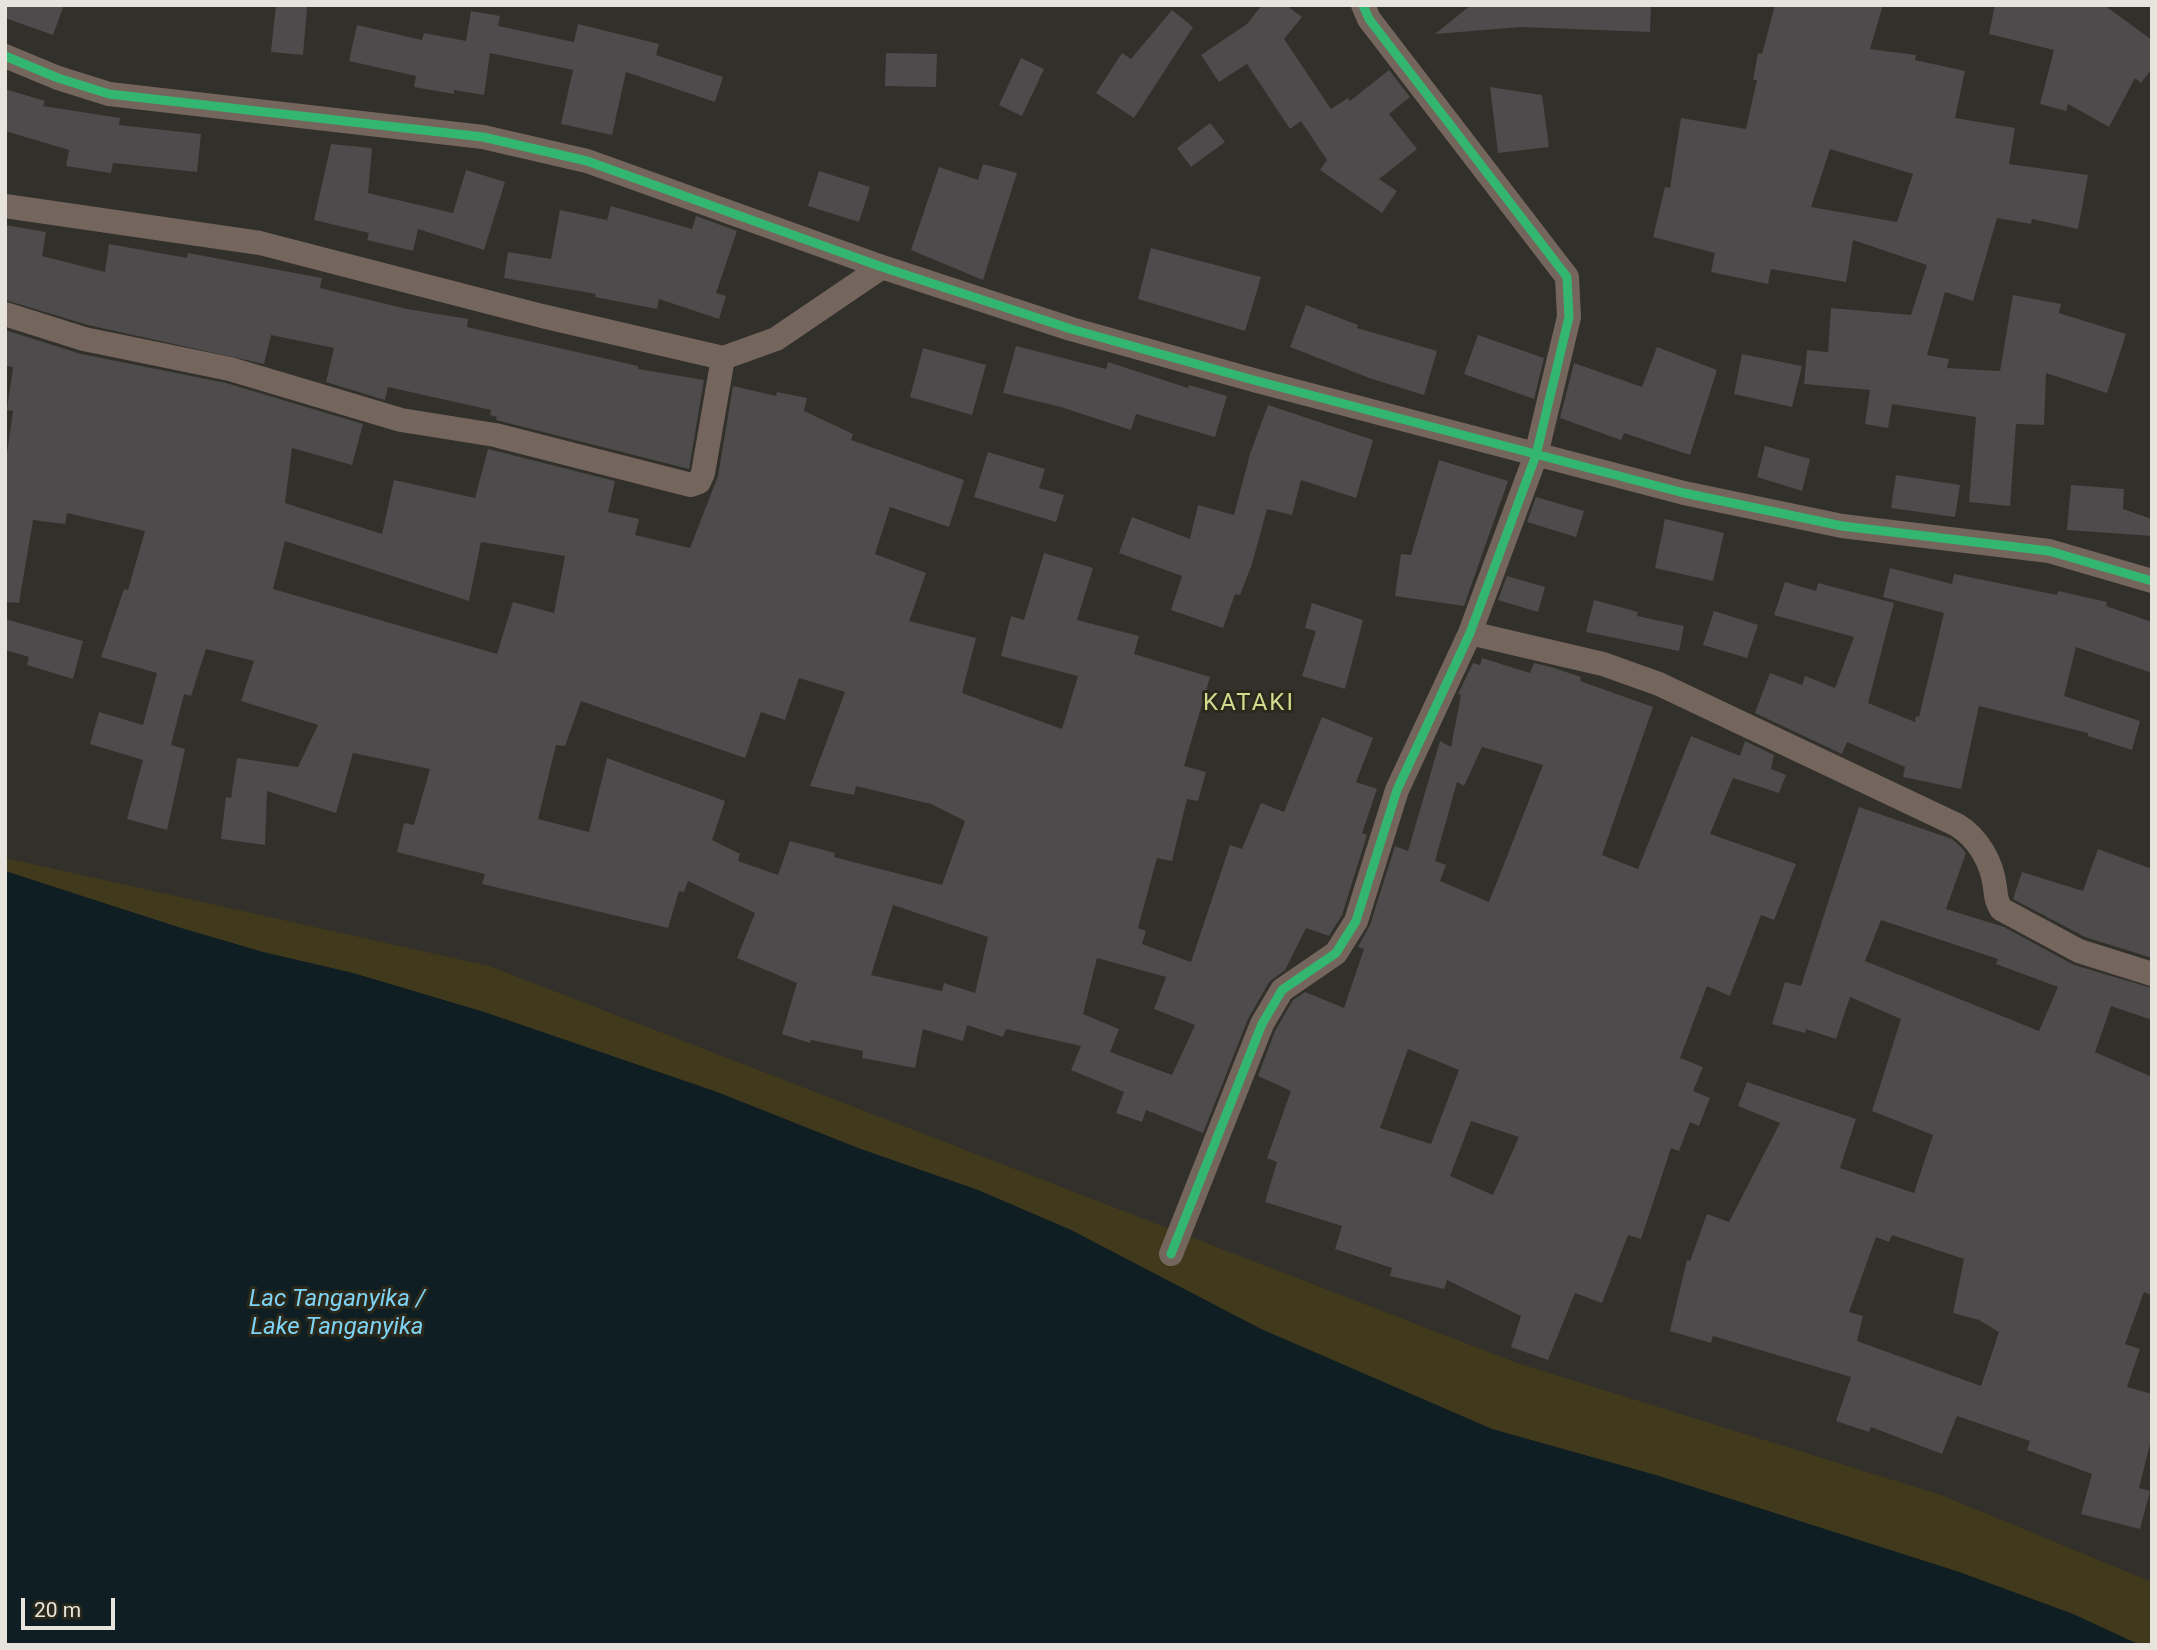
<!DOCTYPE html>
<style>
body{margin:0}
#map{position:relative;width:2157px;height:1650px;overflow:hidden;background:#32302a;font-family:Roboto,sans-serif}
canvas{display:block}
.frame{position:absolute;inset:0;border:7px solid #e6e4dc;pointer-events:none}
.scale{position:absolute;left:21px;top:1598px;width:94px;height:32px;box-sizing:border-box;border:4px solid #e6e4dc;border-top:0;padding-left:9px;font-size:21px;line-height:24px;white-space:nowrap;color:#e6e4dc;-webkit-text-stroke:5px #2b281c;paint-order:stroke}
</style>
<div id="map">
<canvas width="2157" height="1650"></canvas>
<div class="frame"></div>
<div class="scale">20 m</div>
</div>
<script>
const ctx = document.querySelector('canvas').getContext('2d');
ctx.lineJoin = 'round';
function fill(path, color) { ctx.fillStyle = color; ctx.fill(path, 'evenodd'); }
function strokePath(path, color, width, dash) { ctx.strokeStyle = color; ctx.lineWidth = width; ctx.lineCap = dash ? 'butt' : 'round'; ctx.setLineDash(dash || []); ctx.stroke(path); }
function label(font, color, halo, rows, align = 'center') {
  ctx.font = font + ' Roboto,sans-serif'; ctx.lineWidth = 6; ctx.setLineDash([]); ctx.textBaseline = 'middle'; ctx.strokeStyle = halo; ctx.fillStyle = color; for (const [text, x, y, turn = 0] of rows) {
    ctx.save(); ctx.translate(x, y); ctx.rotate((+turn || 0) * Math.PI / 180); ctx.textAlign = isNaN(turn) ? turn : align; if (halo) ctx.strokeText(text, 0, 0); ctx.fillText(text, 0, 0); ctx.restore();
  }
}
fill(new Path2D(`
 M5 858 489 966 1517 1363 1941 1495 2152 1582V1645H2140L2073 1614 1959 1572 1659 1476 1492 1429 1261 1329 1071 1230 978 1190 858 1148 717 1092 484 1012 353 973 263 952 181 928 5 871Z`), '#40391b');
fill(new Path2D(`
 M5 871 181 928 263 952 353 973 484 1012 717 1092 858 1148 978 1190 1071 1230 1261 1329 1492 1429 1659 1476 1959 1572 2073 1614 2140 1645H5Z`), '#0f1e23');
fill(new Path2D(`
 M5 5H64L53 35 5 18Z
 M276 5 307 7 303 55 271 52Z
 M1262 5H1286L1302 17 1284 39 1331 109 1348 98 1350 101 1389 70 1410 97 1389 114 1417 149 1379 179 1397 191 1382 213 1320 170 1327 160 1301 121 1290 129 1247 64 1219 82 1201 55 1247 24Z
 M1471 5H1651L1650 32 1521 27 1435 34Z
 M1775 5H1883L1870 49 1916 55 1915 60 1965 71 1955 118 2015 128 2009 164 2088 175 2078 229 2032 219 2031 224 1997 218 1973 301 1945 292 1927 355 1949 359 1947 368 2000 371 2013 295 2061 304 2059 313 2126 334 2107 393 2046 373 2044 425 2016 424 2010 506 1969 502 1976 417 1892 404 1888 428 1865 424 1870 390 1804 384 1807 350 1828 352 1831 308 1911 315 1927 265 1853 240 1846 282 1771 269 1768 284 1711 272 1715 253 1653 237 1665 187 1670 188 1681 118 1746 129 1757 80H1753L1758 53 1762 54ZM1830 149 1913 174 1897 222 1811 207Z
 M1995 5H2104L2152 40V69L2141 83 2135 78 2109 127 2068 104 2066 111 2040 104 2054 50 1989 34Z
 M1172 10 1193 27 1134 118 1096 93 1122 53 1131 59Z
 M471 11 500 16 498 26 574 42 578 24 659 44 656 55 723 77 715 102 626 72 612 135 561 124 573 70 490 53 484 95 454 90V94L414 87 416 76 349 61 357 25 422 40 424 33 466 41Z
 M886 53 937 54 936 87 885 86Z
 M1021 58 1044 69 1022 116 999 105Z
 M1490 87 1542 95 1549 147 1498 153Z
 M5 89 45 101 43 106 120 118 119 125 201 134 197 172 113 163 111 173 66 166 69 150 5 131Z
 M1210 123 1225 142 1191 167 1177 148Z
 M331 144 372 148 368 193 453 213 466 170 505 182 484 250 418 229 413 251 367 240 369 233 314 220Z
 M983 164 1017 173 983 280 911 250 939 167 978 180Z
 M819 171 870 187 859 222 808 206Z
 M611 206 692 229 696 216 737 231 716 293 726 296 719 319 659 299 657 309 595 297 596 294 504 278 508 252 551 259 560 210 607 220Z
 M5 225 46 232 42 256 105 272 109 244 187 258 188 253 322 278 320 288 407 309 468 319 467 327 638 366V369L704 380 689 469 496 420 497 417 490 415 491 410 388 387 385 400 326 382 334 348 271 335 264 364 88 325 5 300Z
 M1151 248 1261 277 1245 331 1138 299Z
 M1306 305 1358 325 1357 328 1437 351 1424 395 1372 379 1290 347Z
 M5 330 81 354 226 383 363 424 352 465 292 448 285 503 382 534 394 480 475 498 488 449 615 481 608 512 639 519 635 535 690 548 718 476 733 386 776 396 777 392 807 398 804 411 853 434 851 440 964 480 949 527 890 507 875 554 926 573 909 621 976 638 962 693 1062 729 1078 676 1001 656 1011 616 1024 620 1044 553 1093 568 1077 620 1139 636 1134 654 1210 677 1184 766 1206 772 1198 801 1187 799 1172 861 1157 858 1138 928 1146 931 1142 944 1191 962 1230 845 1242 849 1261 803 1284 812 1322 717 1373 738 1356 782 1377 789 1362 833 1367 835 1342 915 1329 936 1306 928 1285 970 1269 982 1248 1019 1203 1133 1146 1110 1142 1122 1116 1113 1124 1092 1071 1070 1081 1046 1006 1029 1003 1037 967 1025 963 1041 923 1029 915 1068 862 1058 863 1051 811 1040 810 1043 782 1034 797 983 737 958 755 913 688 881 684 892 679 891 668 928 482 884 485 874 397 852 404 823 414 825 430 769 353 753 336 813 267 791 265 845 221 839 226 797 231 798 237 758 298 767 318 725 241 701 254 661 206 649 191 696 184 694 171 745 185 749 167 830 127 819 143 760 90 744 99 712 143 725 157 673 101 657 124 589 128 590 145 531 67 513 65 524 33 520 19 603 5 602V467L13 411 7 410 13 367 5 366ZM285 541 469 601 481 542 565 556 554 613 513 602 497 654 273 589ZM799 678 845 692 810 786 854 795 856 786 931 804 965 821 942 885 834 857 835 853 790 841 778 875 738 861 740 854 712 840 725 801 607 758 589 832 538 819 556 745 565 746 581 701 745 758 761 712 785 720ZM893 905 988 937 975 993 944 983 942 991 871 975ZM1097 958 1166 977 1154 1009 1195 1025 1172 1075 1110 1052 1119 1029 1083 1014Z
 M1478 335 1544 358 1534 399 1464 374Z
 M1016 346 1106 369 1108 362 1188 388 1189 385 1227 396 1215 437 1136 414 1131 430 1061 407 1003 393Z
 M1657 347 1717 370 1690 455 1624 433 1621 440 1560 418 1574 363 1642 387Z
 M923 348 986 365 972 415 910 397Z
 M1742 354 1802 366 1792 407 1734 394Z
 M1268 405 1373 440 1356 498 1301 480 1292 515 1267 509 1252 564 1240 595 1235 594 1223 628 1171 610 1182 576 1119 553 1132 517 1190 539 1198 505 1234 515 1250 454Z
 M1765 446 1810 459 1802 491 1757 477Z
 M988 452 1045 469 1039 488 1064 495 1056 522 974 497Z
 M1439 460 1508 481 1464 606 1395 596 1401 554 1411 555Z
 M1896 475 1960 485 1955 517 1891 508Z
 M2071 485 2124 489 2123 509 2152 519V536L2067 530Z
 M1536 497 1584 511 1576 537 1527 522Z
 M1665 519 1724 533 1713 581 1655 568Z
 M1890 568 1952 584 1954 574 2057 595 2058 591 2107 602 2106 606 2152 622V673L2076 647 2064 696 2140 721 2132 750 2088 736V733L1979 706 1961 789 1903 777 1905 767 1847 742 1842 754 1755 713 1770 673 1802 685 1805 676 1835 688 1854 637 1774 615 1785 582 1816 591 1818 583 1894 603 1868 703 1915 722 1916 716 1919 717 1944 613 1883 597Z
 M1507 576 1545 587 1538 612 1498 600Z
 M1594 600 1638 612 1637 616 1684 626 1679 651 1586 632Z
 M1312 603 1363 620 1345 689 1302 676 1316 631 1305 628Z
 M1714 611 1758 625 1747 658 1703 645Z
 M5 619 83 641 73 679 27 665 29 657 5 650Z
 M1482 658 1530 673 1534 663 1551 667 1581 677 1580 681 1653 707 1602 855 1638 869 1691 736 1740 756 1745 741 1774 755 1771 769 1786 775 1779 793 1733 778 1710 834 1796 864 1774 920 1761 915 1730 996 1707 986 1680 1058 1703 1067 1693 1091 1710 1098 1699 1126 1690 1122 1679 1151 1671 1148 1641 1239 1628 1235 1602 1303 1575 1293 1548 1360 1511 1347 1521 1316 1447 1280 1444 1289 1390 1276 1392 1268 1335 1249 1342 1226 1265 1202 1277 1162 1267 1158 1291 1091 1258 1076 1275 1031 1293 1000 1305 992 1344 1008 1364 949 1358 947 1370 925 1395 846 1408 851 1440 741 1451 747 1461 695 1458 694 1473 663 1480 665ZM1482 747 1543 765 1489 902 1440 881 1446 865 1435 861 1457 782 1464 786ZM1408 1049 1459 1070 1431 1144 1380 1128ZM1471 1121 1519 1137 1493 1195 1450 1176Z
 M1859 807 1952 839 1961 847 1966 853 1946 909 2004 927 2074 965 2152 988V1020L2111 1006 2095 1052 2152 1077V1295L2144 1292 2125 1344 2140 1349 2127 1387 2152 1394V1436L2139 1488 2150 1491 2140 1529 2081 1514 2092 1474 2027 1450 2030 1441 1957 1416 1942 1454 1871 1427 1869 1432 1836 1421 1851 1377 1713 1336 1711 1343 1670 1331 1687 1260 1690 1261 1707 1214 1729 1222 1780 1123 1738 1106 1747 1082 1856 1119 1840 1168 1914 1193 1933 1135 1872 1111 1901 1019 1850 997 1836 1039 1806 1029 1805 1033 1772 1024 1785 982 1801 986ZM1881 920 1998 959 1996 964 2058 987 2039 1031 1865 961ZM1892 1235 1964 1259 1953 1313 1979 1320 1999 1332 1981 1386 1857 1341 1863 1316 1849 1312 1876 1237 1889 1242Z
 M2098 849 2152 869V958L2085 937 2013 899 2022 872 2083 891Z`), '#4d4b4b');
strokePath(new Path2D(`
 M5 56 58 78 109 94 483 137 587 161 882 267 1071 329 1257 381 1684 493 1842 526 2049 551 2152 581
 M5 206 260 243 542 316 723 358 776 339 882 267
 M5 314 84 339 230 369 401 420 495 435 691 485 699 482 703 473 723 358
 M1470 633 1603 664 1659 684 1957 825C1978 838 1992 862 1995 887 1996 896 1996 900 2001 909L2079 951 2152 974
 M1171 1254 1262 1024 1282 990 1336 953 1356 921 1397 790 1470 633 1536 455 1569 317 1567 277 1369 19 1363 5`), '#75665d', 24);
strokePath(new Path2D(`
 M5 56 58 78 109 94 483 137 587 161 882 267 1071 329 1257 381 1684 493 1842 526 2049 551 2152 581
 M1171 1254 1262 1024 1282 990 1336 953 1356 921 1397 790 1470 633 1536 455 1569 317 1567 277 1369 19 1363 5`), '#33b770', 9);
ctx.letterSpacing = '2px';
label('24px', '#d0db8e', '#2b281c', [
 ["KATAKI",1249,704]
]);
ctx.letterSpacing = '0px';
label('italic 24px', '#7ed4f4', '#2b281c', [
 ["Lac Tanganyika /",337,1300],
 ["Lake Tanganyika",337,1328]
]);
</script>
